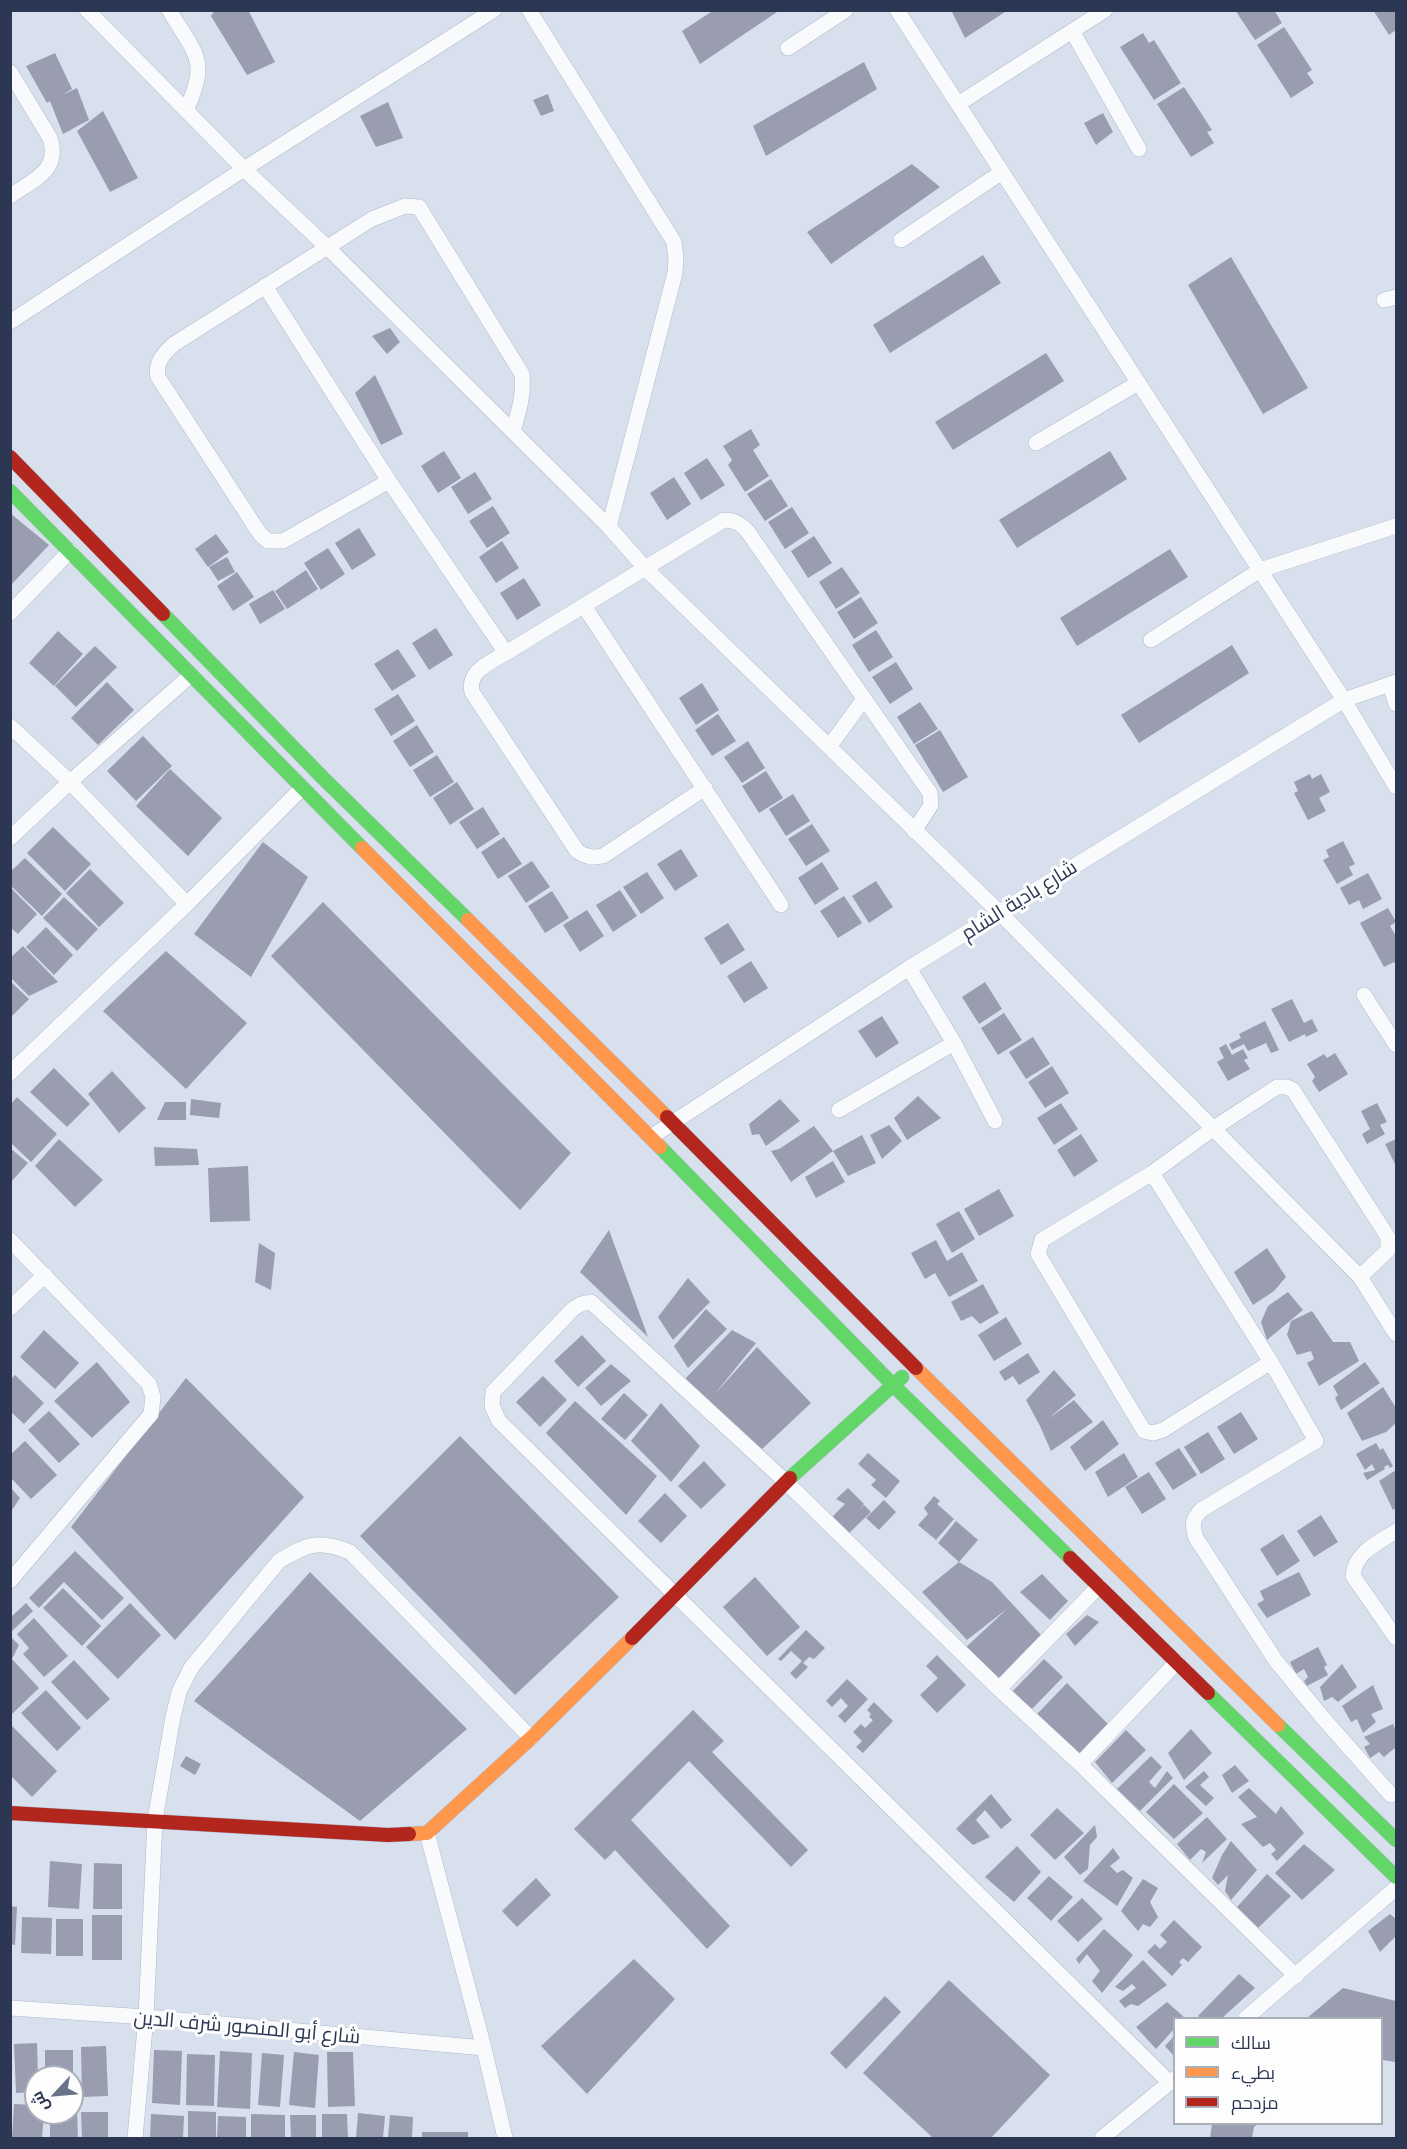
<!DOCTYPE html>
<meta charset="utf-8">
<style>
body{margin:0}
#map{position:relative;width:1407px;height:2149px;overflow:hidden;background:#d8e0ee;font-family:Ubuntu,Cairo,sans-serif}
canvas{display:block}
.frame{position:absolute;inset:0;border:12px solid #2c3853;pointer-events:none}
.legend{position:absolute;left:1173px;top:2017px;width:210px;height:108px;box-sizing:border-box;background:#fdfdfd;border:2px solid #a9aeb9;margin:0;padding:8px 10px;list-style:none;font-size:18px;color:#2c3853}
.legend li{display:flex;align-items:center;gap:12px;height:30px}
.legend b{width:30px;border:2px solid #a9aeb9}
.north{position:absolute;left:24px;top:2065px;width:60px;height:60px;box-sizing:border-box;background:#fdfdfd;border:2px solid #a9aeb9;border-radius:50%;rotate:244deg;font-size:16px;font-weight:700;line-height:24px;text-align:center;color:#2c3853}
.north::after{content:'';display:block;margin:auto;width:21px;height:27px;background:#687389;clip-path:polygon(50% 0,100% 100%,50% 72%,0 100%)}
</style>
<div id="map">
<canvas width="1407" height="2149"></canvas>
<div class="frame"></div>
<ul class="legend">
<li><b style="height:8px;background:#63d668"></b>سالك</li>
<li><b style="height:8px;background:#ff974d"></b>بطيء</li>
<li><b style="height:8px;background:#b3261e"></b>مزدحم</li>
</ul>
<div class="north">ش</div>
</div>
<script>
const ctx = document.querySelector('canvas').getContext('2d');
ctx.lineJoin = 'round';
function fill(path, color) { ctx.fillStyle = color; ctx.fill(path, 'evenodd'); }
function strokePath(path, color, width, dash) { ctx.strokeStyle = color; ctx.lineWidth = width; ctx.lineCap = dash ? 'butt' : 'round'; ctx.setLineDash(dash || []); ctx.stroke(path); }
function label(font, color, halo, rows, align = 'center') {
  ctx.font = font + ' Ubuntu,Cairo,sans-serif'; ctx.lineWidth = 6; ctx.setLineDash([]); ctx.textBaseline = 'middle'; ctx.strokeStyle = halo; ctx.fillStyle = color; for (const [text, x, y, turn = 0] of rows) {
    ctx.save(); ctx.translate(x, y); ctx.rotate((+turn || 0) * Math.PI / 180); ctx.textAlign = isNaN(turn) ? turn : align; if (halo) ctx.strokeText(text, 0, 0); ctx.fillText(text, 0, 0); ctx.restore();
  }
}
fill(new Path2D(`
 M215 10H248L275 62 247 75 211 16Z
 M714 10H780L700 64 682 31Z
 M951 10H1008L965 38Z
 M1235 10H1274L1282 23 1255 40Z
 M1373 10H1396V30L1389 35Z
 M1284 27 1312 70 1307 73 1314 83 1291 98 1257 45Z
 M1143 33 1149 43 1154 40 1181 83 1154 100 1120 47Z
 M55 53 72 89 62 95 77 88 89 120 63 134 50 101 47 103 26 66Z
 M864 62 877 89 766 156 753 126Z
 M1184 87 1212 130 1207 132 1214 143 1191 157 1157 104Z
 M548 94 554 111 541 116 533 100Z
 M388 102 403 138 376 147 360 116Z
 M103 111 138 178 110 192 77 131Z
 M1103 113 1113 132 1096 145 1084 123Z
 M912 164 940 187 831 264 807 232Z
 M983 255 1001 283 890 353 873 325Z
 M1231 257 1308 388 1263 414 1188 285Z
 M390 328 400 342 387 354 372 336Z
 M1046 353 1064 381 953 450 935 422Z
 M375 375 403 434 381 445 355 393Z
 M751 429 760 445 753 450 769 476 745 492 728 465 732 460 723 446Z
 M444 451 461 478 438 493 421 466Z
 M1110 451 1127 479 1017 548 999 520Z
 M707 458 725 485 701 500 684 473Z
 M475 472 492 499 468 514 451 487Z
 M674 477 691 504 667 520 650 493Z
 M771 479 788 506 765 521 747 494Z
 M493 506 510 533 487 548 469 521Z
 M792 507 809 533 785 549 768 522Z
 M10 513 49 545 10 586Z
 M359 528 376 555 352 570 335 543Z
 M216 534 229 552 208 567 195 549Z
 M814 536 832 563 808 578 791 551Z
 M502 541 519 568 496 583 479 557Z
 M328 548 345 574 321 590 304 563Z
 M1170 549 1188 577 1077 646 1060 618Z
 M227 557 235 572 218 581 209 567Z
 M842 567 860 593 836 609 819 582Z
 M306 570 318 589 287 609 275 591Z
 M237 572 254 597 233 611 217 586Z
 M524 578 541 605 517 620 500 593Z
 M273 590 285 609 260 624 249 604Z
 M861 597 878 623 854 639 837 612Z
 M436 628 453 655 429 670 412 643Z
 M876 630 893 657 869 672 852 645Z
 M58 631 83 654 54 686 29 663Z
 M1232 645 1249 673 1139 743 1121 715Z
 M95 646 117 667 76 707 55 686Z
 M398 649 416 676 392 691 374 664Z
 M896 662 913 689 890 704 872 677Z
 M107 682 134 710 98 745 71 718Z
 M702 683 719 710 696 725 679 698Z
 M398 694 415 721 391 736 374 709Z
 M920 702 938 729 914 744 897 717Z
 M718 714 736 741 712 756 695 730Z
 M417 725 434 752 410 767 393 741Z
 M940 730 968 777 943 792 915 745Z
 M143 736 172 766 136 801 107 771Z
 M748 741 765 768 742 783 724 757Z
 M437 755 454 782 430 797 413 770Z
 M170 769 222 818 188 856 136 806Z
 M766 771 783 798 759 813 742 786Z
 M1310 774 1312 779 1321 774 1330 792 1319 798 1326 811 1308 820 1294 793 1298 791 1294 782Z
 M457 782 474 809 450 825 433 798Z
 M793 794 810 821 786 836 769 809Z
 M483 807 500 834 477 849 459 822Z
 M812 824 830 851 806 866 788 839Z
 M53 827 91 864 65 891 27 853Z
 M504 837 522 864 498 879 481 852Z
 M1343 841 1355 864 1349 867 1353 875 1337 884 1323 860 1329 857 1326 850Z
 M263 842 308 877 251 977 194 934Z
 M681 849 698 876 675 891 657 864Z
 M25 858 62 894 42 916 10 885V872Z
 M532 861 550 887 526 903 508 876Z
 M822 862 839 889 815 905 798 878Z
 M90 869 124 903 99 927 66 893Z
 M647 872 664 898 641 914 623 887Z
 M1368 873 1382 899 1363 909 1359 900 1349 905 1340 888Z
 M876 881 893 907 869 923 852 896Z
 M10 887 37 914 18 934 10 927Z
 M620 890 637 916 613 932 596 905Z
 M552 891 569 918 545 933 528 906Z
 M844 896 862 923 838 938 820 911Z
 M64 897 98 929 77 951 43 918Z
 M323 902 571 1153 520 1210 271 956Z
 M1388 908 1396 922 1390 926 1396 936V965L1394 962 1384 967 1360 923Z
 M587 910 604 936 580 952 563 925Z
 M728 923 745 950 721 965 704 938Z
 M46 927 73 955 54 975 26 947Z
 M23 946 58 982 29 996 10 977V958Z
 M166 951 247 1023 186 1089 103 1011Z
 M751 961 768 988 744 1003 727 976Z
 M10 981 29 999 10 1018Z
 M985 982 1002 1009 979 1024 962 997Z
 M1292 999 1304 1023 1312 1019 1318 1031 1306 1037 1305 1034 1289 1042 1271 1009Z
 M1004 1013 1022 1040 998 1055 981 1028Z
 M882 1016 899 1043 876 1058 858 1031Z
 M1265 1021 1279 1050 1271 1053 1266 1043 1248 1051 1244 1044 1232 1050 1229 1044 1241 1038 1239 1034Z
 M1033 1037 1050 1064 1026 1079 1009 1052Z
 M1226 1044 1232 1055 1243 1049 1248 1058 1244 1060 1250 1069 1228 1081 1217 1062 1224 1058 1219 1048Z
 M1335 1053 1348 1074 1319 1092 1312 1081 1315 1077 1307 1064 1324 1054 1327 1058Z
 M1052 1066 1069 1093 1045 1108 1028 1082Z
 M54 1068 90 1104 67 1127 30 1092Z
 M112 1071 146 1108 119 1133 88 1094Z
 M918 1096 941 1118 907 1140 894 1118Z
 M17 1097 57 1134 31 1162 10 1142V1105Z
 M191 1099 221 1103 219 1118 190 1115Z
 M780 1099 800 1121 766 1146 759 1134 752 1135 749 1124Z
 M165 1102H186V1120H157Z
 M1061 1103 1078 1129 1054 1145 1037 1118Z
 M1377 1103 1387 1122 1380 1125 1385 1134 1367 1144 1362 1134 1370 1129 1361 1111Z
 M889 1125 902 1141 882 1159 870 1135Z
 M814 1126 833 1151 791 1182 771 1151 779 1149Z
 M1081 1134 1098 1161 1074 1177 1057 1150Z
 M862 1135 876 1163 848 1176 833 1151Z
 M59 1139 103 1180 75 1207 35 1166Z
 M1396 1139V1164H1395L1385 1144Z
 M154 1147 197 1149 199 1165 155 1166Z
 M10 1148 28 1163 10 1183Z
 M833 1161 845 1182 816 1198 805 1177Z
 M248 1166 250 1221 210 1222 208 1168Z
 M999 1189 1014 1216 979 1236 964 1209Z
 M959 1211 975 1239 952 1253 936 1224Z
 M609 1230 648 1337 580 1272Z
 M936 1240 947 1261 962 1252 978 1281 949 1297 935 1273 925 1279 911 1253Z
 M259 1243 275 1253 271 1290 255 1282Z
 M1267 1248 1286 1277 1274 1291 1253 1305 1234 1272Z
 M688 1278 710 1302 673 1340 658 1317Z
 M983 1284 999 1313 980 1324 972 1316 961 1321 951 1302Z
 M1288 1292 1303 1310 1267 1340 1261 1322 1268 1306Z
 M706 1309 727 1329 688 1368 674 1346Z
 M1312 1311 1333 1342H1350L1359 1361 1319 1386 1307 1363 1314 1359 1311 1351 1297 1355 1287 1335 1291 1321Z
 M1006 1317 1022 1344 994 1361 978 1335Z
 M44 1330 79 1363 55 1389 20 1357Z
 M732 1330 756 1343 714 1395 757 1347 811 1403 760 1451 684 1380Z
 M582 1335 606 1361 578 1387 554 1361Z
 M1028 1353 1040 1372 1019 1385 1013 1376 1005 1381 999 1372Z
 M97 1362 130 1402 92 1438 54 1401Z
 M1365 1362 1380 1383 1341 1410 1335 1398 1338 1395 1333 1386Z
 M611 1364 631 1381 601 1406 585 1388Z
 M1054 1370 1076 1395 1048 1419 1074 1400 1093 1422 1051 1451 1040 1426 1026 1400Z
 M15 1375 44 1403 24 1424 10 1411V1380Z
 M543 1376 567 1400 540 1427 516 1402Z
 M186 1378 304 1497 175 1640 71 1527Z
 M1383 1387 1396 1408V1423L1386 1432 1362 1441 1347 1413Z
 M624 1393 648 1415 625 1440 601 1419Z
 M575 1401 657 1476 626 1515 546 1433Z
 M661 1403 700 1446 671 1482 631 1441Z
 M49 1411 80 1444 59 1463 28 1430Z
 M1241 1412 1258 1439 1234 1454 1217 1427Z
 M1103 1420 1119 1444 1085 1471 1070 1447Z
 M1208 1432 1225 1459 1201 1474 1184 1447Z
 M460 1436 619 1597 515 1695 360 1536Z
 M25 1441 57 1475 31 1499 10 1477V1455Z
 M1376 1443 1380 1450 1383 1448 1393 1466 1390 1468 1388 1465 1384 1467 1385 1469 1367 1480 1363 1473 1375 1470 1372 1464 1365 1470 1356 1454Z
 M1179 1448 1197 1475 1173 1490 1155 1463Z
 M868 1453 900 1481 886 1498 871 1485 876 1480 858 1464Z
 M1124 1453 1138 1477 1108 1497 1095 1472Z
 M704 1461 726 1485 701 1509 678 1486Z
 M1396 1470V1508L1393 1510 1379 1481Z
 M1149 1472 1166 1499 1142 1514 1125 1487Z
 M10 1487 20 1498 10 1513Z
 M848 1488 864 1504 859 1510 864 1505 871 1512 845 1537 829 1520 845 1504 836 1499Z
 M665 1493 687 1516 661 1543 638 1521Z
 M934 1496 940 1501 937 1504 954 1519 936 1540 918 1525 928 1514 924 1508Z
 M884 1500 896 1512 879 1530 866 1518Z
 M1321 1515 1338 1542 1314 1557 1297 1531Z
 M956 1521 978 1540 959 1562 938 1543Z
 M1283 1534 1300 1561 1277 1576 1260 1549Z
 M75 1551 124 1598 102 1620 64 1582 39 1608 29 1598Z
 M959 1562 992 1582 1041 1635 997 1680 964 1649 1008 1608 967 1640 922 1592Z
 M310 1572 467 1729 360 1821 194 1701Z
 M1299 1572 1311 1595 1267 1618 1257 1604 1264 1600 1260 1591Z
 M1042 1574 1068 1601 1050 1620 1020 1592Z
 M755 1577 800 1627 767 1656 723 1607Z
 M63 1588 101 1626 82 1646 43 1608Z
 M26 1603 33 1611 10 1633V1618Z
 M130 1603 161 1635 118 1679 86 1647Z
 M1087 1615 1099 1622 1075 1646 1066 1634Z
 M34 1618 68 1656 44 1677 23 1654 29 1648 17 1634Z
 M806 1630 825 1648 814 1659 809 1657 803 1663 808 1667 796 1679 790 1673 802 1661 791 1651 781 1661 778 1659Z
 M12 1638 19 1645 12 1659 39 1688 10 1716Z
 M1318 1647 1327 1665 1324 1667 1328 1675 1307 1686 1304 1681 1308 1677 1304 1669 1296 1674 1290 1662Z
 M937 1655 966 1685 937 1713 920 1695 938 1678 926 1666Z
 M1044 1659 1063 1677 1030 1711 1011 1693Z
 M74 1660 110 1699 87 1720 51 1682Z
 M1342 1664 1357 1687 1338 1702 1332 1697 1324 1701 1320 1687Z
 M847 1679 868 1699 845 1723 838 1716 848 1706 841 1698 832 1707 826 1701Z
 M1067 1683 1108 1724 1078 1755 1037 1714Z
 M1373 1685 1383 1709 1371 1714 1376 1722 1363 1733 1357 1719 1351 1722 1342 1706Z
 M46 1690 81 1728 57 1751 21 1713Z
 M874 1702 893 1721 863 1753 856 1747 862 1741 853 1732 861 1724 865 1728 873 1720 869 1717 871 1714 867 1710Z
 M693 1710 724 1741 712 1752 808 1850 791 1867 689 1761 631 1820 730 1926 707 1949 615 1850 605 1860 574 1829Z
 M1393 1724 1396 1731V1747L1384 1757 1379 1752 1370 1758 1364 1747 1370 1744 1364 1737Z
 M12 1726 57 1771 32 1797 10 1775Z
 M1191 1729 1212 1753 1184 1780 1168 1753Z
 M1126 1730 1146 1750 1112 1783 1095 1762Z
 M186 1756 201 1764 195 1775 180 1766Z
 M1151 1756 1162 1767 1149 1782 1155 1788 1167 1771 1173 1778 1140 1811 1117 1789Z
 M1235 1765 1249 1781 1232 1793 1222 1775Z
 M1204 1771 1209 1777 1200 1785 1214 1798 1206 1806 1185 1787Z
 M1174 1784 1203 1813 1174 1839 1146 1812Z
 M1249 1788 1276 1814 1281 1806 1304 1833 1277 1861 1271 1854 1276 1850 1270 1843 1263 1847 1241 1824 1257 1817 1238 1797Z
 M991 1794 1012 1820 1001 1829 985 1810 976 1820 990 1837 973 1845 956 1829Z
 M1057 1808 1084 1833 1055 1860 1030 1835Z
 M1207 1817 1227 1839 1202 1863 1206 1852 1201 1849 1190 1860 1177 1844Z
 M1095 1825 1097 1837 1090 1845 1088 1869 1080 1875 1064 1857Z
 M1231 1841 1257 1870 1231 1900 1225 1891 1228 1875 1218 1885 1212 1878 1222 1855Z
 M1304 1844 1335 1870 1302 1900 1275 1873Z
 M1017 1846 1041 1872 1014 1902 985 1877Z
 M1113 1848 1120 1858 1110 1866 1117 1873 1123 1870 1133 1878 1117 1906 1083 1881Z
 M50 1861 82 1864 79 1909 48 1907Z
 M94 1863 122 1864V1909H93Z
 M1267 1874 1291 1896 1258 1928 1237 1907Z
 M1049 1876 1073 1897 1051 1921 1027 1898Z
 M536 1878 551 1895 517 1927 502 1911Z
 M1143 1879 1158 1888 1150 1902 1158 1917 1150 1927 1143 1924 1138 1931 1121 1911Z
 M1082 1898 1103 1919 1078 1942 1057 1921Z
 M10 1906 17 1907 15 1945 10 1944Z
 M1390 1914 1396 1919V1936L1380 1952 1368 1931Z
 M92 1915H122V1960H92Z
 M22 1917 52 1918 51 1954 21 1953Z
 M56 1919H83V1956H56Z
 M1174 1920 1202 1947 1188 1962 1183 1958 1179 1962 1182 1965 1172 1976 1147 1952 1155 1944 1160 1949 1167 1942 1160 1935Z
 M1104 1929 1133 1955 1102 1993 1092 1981 1100 1971 1087 1954 1079 1964 1076 1959Z
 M634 1959 675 1999 587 2094 541 2046Z
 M1143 1960 1167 1985 1138 2006 1131 2004 1125 2008 1119 2001 1136 1988 1132 1984 1123 1991 1115 1987Z
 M1239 1974 1255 1988 1222 2018H1201L1198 2016Z
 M949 1980 1050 2075 991 2138H933L863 2073Z
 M1343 1988 1396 2001V2062L1382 2060V2018H1307Z
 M885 1996 901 2012 846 2069 830 2053Z
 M1167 2002 1185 2018H1174V2029L1156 2049 1136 2027Z
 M1174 2036V2056L1165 2046Z
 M37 2043 38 2077H36V2092L16 2093 14 2044Z
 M106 2046 108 2096 82 2097 81 2047Z
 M45 2050H73V2077H45Z
 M154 2050 182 2051 180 2105 152 2103Z
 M220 2051 252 2053 250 2109 217 2107Z
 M294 2052 319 2055 315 2108 289 2105Z
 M327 2052H353L355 2106 328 2107Z
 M262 2053 284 2055 280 2107 258 2105Z
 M187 2054 215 2055 214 2106 186 2105Z
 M14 2104 36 2105V2113H44L42 2138H12Z
 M72 2111H77L78 2138H50V2113H72Z
 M188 2111 216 2112V2138H188Z
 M81 2112H108V2138H82Z
 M358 2113 385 2116 383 2138H356Z
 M151 2114 184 2116 183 2138H150Z
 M251 2114 285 2115V2138H251Z
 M322 2114H347L348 2138H322Z
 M290 2115H316V2138H291Z
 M390 2115 413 2117 412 2138H388Z
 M218 2116 246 2117V2138H217Z
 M1212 2124H1258L1254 2127 1252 2138H1210Z
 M422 2132H468V2138H422Z`), '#9a9caf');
const street = new Path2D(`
 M87 10 244 169 327 247 609 527 645 568 999 912 1360 1277 1396 1334
 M169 10C195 54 210 60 186 110
 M529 10 674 242 676 259 675 273 609 527
 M897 10 1344 700 1396 787
 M1072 31 1139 149
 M788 48 846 10
 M10 72 50 138C61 170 33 180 10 196
 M958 104 1105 10
 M901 240 1002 172
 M265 286 389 481 506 653
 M1384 300 1396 297
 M10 322 244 169 494 10
 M1036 443 1138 383
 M389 481 283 541H268L260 534 158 377C155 362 164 353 174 344L372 219 405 206 419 207 522 374C524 395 519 411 513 431
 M584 606 781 905
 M10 613 70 551
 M1151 640 1260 570 1396 526
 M1390 684 1396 704
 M10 726 70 782 187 904
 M829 747 864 699
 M705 788 603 856C593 858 586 857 577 851L472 692C467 671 491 662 506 653L724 520C735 520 741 524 748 532L930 793 931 805 914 831
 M10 838 70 782 191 675
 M909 968 954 1043 995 1121
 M1364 995 1396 1045
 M10 1073 187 904 302 788
 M839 1110 954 1043
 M651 1137 909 968 1344 700 1396 682
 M1152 1173 1271 1362 1163 1430 1153 1433 1144 1431 1038 1254 1042 1240 1152 1173 1214 1128 1277 1087H1287L1293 1090 1388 1237V1250L1360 1277
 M10 1240 149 1384 153 1397 151 1414 10 1581
 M10 1308 45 1275
 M1271 1362 1316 1441 1201 1510C1192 1520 1192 1525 1196 1538L1276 1661 1323 1718 1391 1795
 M1396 1531C1378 1543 1355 1552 1353 1576L1396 1638
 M999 1689 1099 1586
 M1080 1764 1177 1662
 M427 1833 484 2048 505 2138
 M10 2008 146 2017 484 2048
 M1246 2018 1396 1888
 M1170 2083 499 1421 492 1406 493 1392 573 1309 581 1304 591 1302 786 1482 999 1689 1080 1764 1296 1976
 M135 2138 146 2017 155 1820 173 1717 179 1692 191 1668 279 1561C308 1544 318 1539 350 1552L531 1738
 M1102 2138 1174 2079`);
const fast = new Path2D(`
 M10 491 362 848
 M163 614 323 778 468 920
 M660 1147 893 1385 1070 1558
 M790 1478 902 1377
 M1208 1693 1396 1877
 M1278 1725 1396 1840`);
const slow = new Path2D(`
 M362 848 660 1147
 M468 920 667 1117
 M916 1368 1278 1725
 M409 1834 427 1833 531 1738 632 1638`);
const jam = new Path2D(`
 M10 457 163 614
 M667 1117 916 1368
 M1070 1558 1208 1693
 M632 1638 790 1478
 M10 1813 388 1835 409 1834`);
strokePath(street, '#afb8cb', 16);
strokePath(fast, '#afb8cb', 15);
strokePath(slow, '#afb8cb', 15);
strokePath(jam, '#afb8cb', 15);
strokePath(street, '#f9fafc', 15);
strokePath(fast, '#63d668', 14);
strokePath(slow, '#ff974d', 14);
strokePath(jam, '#b3261e', 14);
label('20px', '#2c3853', '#fdfdfd', [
 ["شارع بادية الشام",1019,900,-32],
 ["شارع أبو المنصور شرف الدين",247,2027,5]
]);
</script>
